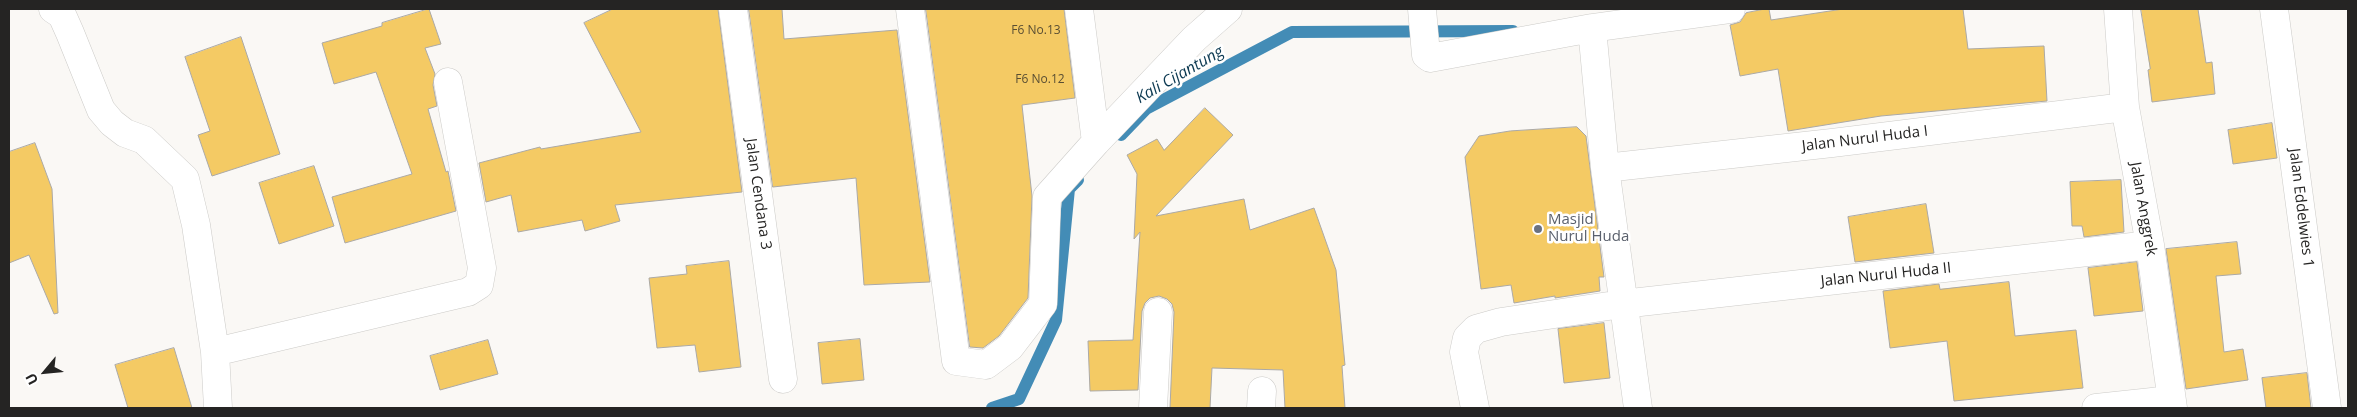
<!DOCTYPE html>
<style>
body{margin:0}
#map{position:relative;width:2357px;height:417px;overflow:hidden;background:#faf8f5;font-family:"Open Sans",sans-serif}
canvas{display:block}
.frame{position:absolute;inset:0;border:10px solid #252423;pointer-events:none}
.north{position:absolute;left:20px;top:347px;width:50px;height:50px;-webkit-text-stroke:4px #fff;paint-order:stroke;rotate:242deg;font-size:14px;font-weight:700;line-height:20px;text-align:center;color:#252423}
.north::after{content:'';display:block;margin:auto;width:18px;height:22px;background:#252423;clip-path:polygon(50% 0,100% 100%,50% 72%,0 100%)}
</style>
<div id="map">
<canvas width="2357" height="417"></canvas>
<div class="frame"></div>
<div class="north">U</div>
</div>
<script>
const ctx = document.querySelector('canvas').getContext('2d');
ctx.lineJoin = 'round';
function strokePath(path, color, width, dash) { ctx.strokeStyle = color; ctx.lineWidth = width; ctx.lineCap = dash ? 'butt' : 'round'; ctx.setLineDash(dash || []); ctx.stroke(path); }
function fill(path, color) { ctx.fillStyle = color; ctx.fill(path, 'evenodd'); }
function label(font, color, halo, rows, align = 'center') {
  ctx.font = font + ' "Open Sans",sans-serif'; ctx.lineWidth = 5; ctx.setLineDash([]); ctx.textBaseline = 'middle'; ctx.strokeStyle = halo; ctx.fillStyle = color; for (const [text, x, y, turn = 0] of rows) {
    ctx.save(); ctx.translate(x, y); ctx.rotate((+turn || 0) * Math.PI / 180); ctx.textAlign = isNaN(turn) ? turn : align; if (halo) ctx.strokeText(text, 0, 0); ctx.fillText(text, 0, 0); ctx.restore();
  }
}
strokePath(new Path2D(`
 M1121 135 1146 109 1292 32 1513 31
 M992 408 1019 399 1056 320 1069 189 1078 180`), '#438cb6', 12);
const building = new Path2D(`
 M429 9 441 44 425 48 435 74 433 85 437 106 428 109 446 172 448 171 456 211 345 243 332 197 412 174 376 72 334 84 322 43 382 26V23Z
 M613 9H718L742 192 615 205 620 221 585 231 582 220 518 232 511 195 486 202 479 163 540 147 541 149 641 132 584 23Z
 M749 9H782L784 39 897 30 930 282 864 285 856 178 773 187Z
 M926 9H1064L1075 98 1022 105 1032 196 1028 298 999 336 983 348 970 347Z
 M1765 9H1769L1771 20 1843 9H1963L1968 49 2044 46 2047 101 1881 116 1788 131 1778 69 1740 76 1730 25 1740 22 1746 13Z
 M2141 9H2198L2206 63 2212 62 2215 94 2152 102 2148 70 2150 69Z
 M241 37 280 154 212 176 198 135 210 131 185 57Z
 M1205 108 1233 135 1156 216 1244 199 1250 230 1314 208 1336 270 1345 365 1342 366 1345 408H1285L1283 370 1212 368 1210 408H1170L1174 312 1172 304 1167 299 1159 296 1150 298 1145 303 1142 311 1138 390 1090 391 1088 341 1133 340 1140 232 1134 239 1137 174 1127 155 1157 139 1164 150Z
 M2272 123 2277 158 2233 164 2228 130Z
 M1577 127 1586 136 1604 277H1599L1600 291 1555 298V296L1514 303 1511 285 1481 289 1465 157 1479 136 1510 131Z
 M35 143 52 189 58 313 54 314 29 255 9 263V152Z
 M314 166 334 226 279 244 259 183Z
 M2121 180 2124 232 2084 237 2082 226H2072L2070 182Z
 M1926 204 1934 253 1855 262 1848 217Z
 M2237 242 2241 274 2216 276 2224 352 2243 349 2248 380 2186 389 2166 249Z
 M729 261 741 367 699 372 695 345 657 348 649 278 687 274 686 266Z
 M2137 262 2143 311 2094 316 2088 268Z
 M2009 282 2015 336 2076 330 2083 388 1954 401 1947 341 1890 348 1883 291 1939 284 1940 289Z
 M1604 323 1610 378 1564 383 1558 329Z
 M860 339 864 380 822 384 818 343Z
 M488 340 498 374 440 390 430 356Z
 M174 348 192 408H128L115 365Z
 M2307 373 2311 408H2266L2262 378Z`);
fill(building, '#f4ca64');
strokePath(building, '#aba9a6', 1);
const minor = new Path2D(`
 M53 9 62 15 70 33 101 110 112 123 125 133 144 140 185 179 196 225 215 352 218 408
 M733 9 783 379
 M910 9 956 361 986 365 1010 347 1043 304 1047 197 1096 142 1194 39 1228 9
 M1079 9 1096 142
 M1422 9 1426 55 1430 58 1592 28 1605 168 1638 408
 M2118 9 2125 107 2150 245 2173 408
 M2274 9 2327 408
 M1592 28 1731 9
 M1605 168 1832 143 2125 107
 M215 352 468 292 479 285 482 268 448 82
 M1153 408 1158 312
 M1261 408 1262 391
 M1475 408 1464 352 1467 338 1476 329 1501 322 1622 304 2150 245
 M2096 408 2171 400`);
strokePath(minor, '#cccbc8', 29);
strokePath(minor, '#fff', 28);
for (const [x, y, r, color] of [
 [1538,229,5,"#6b7280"]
]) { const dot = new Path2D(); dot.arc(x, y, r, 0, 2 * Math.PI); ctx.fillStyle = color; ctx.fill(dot); strokePath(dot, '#fff', 2); }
label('12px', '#594e33', null, [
 ["F6 No.13",1036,31],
 ["F6 No.12",1040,80]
]);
label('15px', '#252423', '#fff', [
 ["Jalan Nurul Huda I",1865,139,-7],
 ["Jalan Cendana 3",758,194,82],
 ["Jalan Eddelwies 1",2301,208,83],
 ["Jalan Anggrek",2143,209,80],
 ["Jalan Nurul Huda II",1886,275,-6]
]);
label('15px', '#5b616d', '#fff', [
 ["Masjid",1548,220],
 ["Nurul Huda",1548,237]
], 'left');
label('italic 16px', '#0c3951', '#fff', [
 ["Kali Cijantung",1180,75,-30]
]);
</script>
